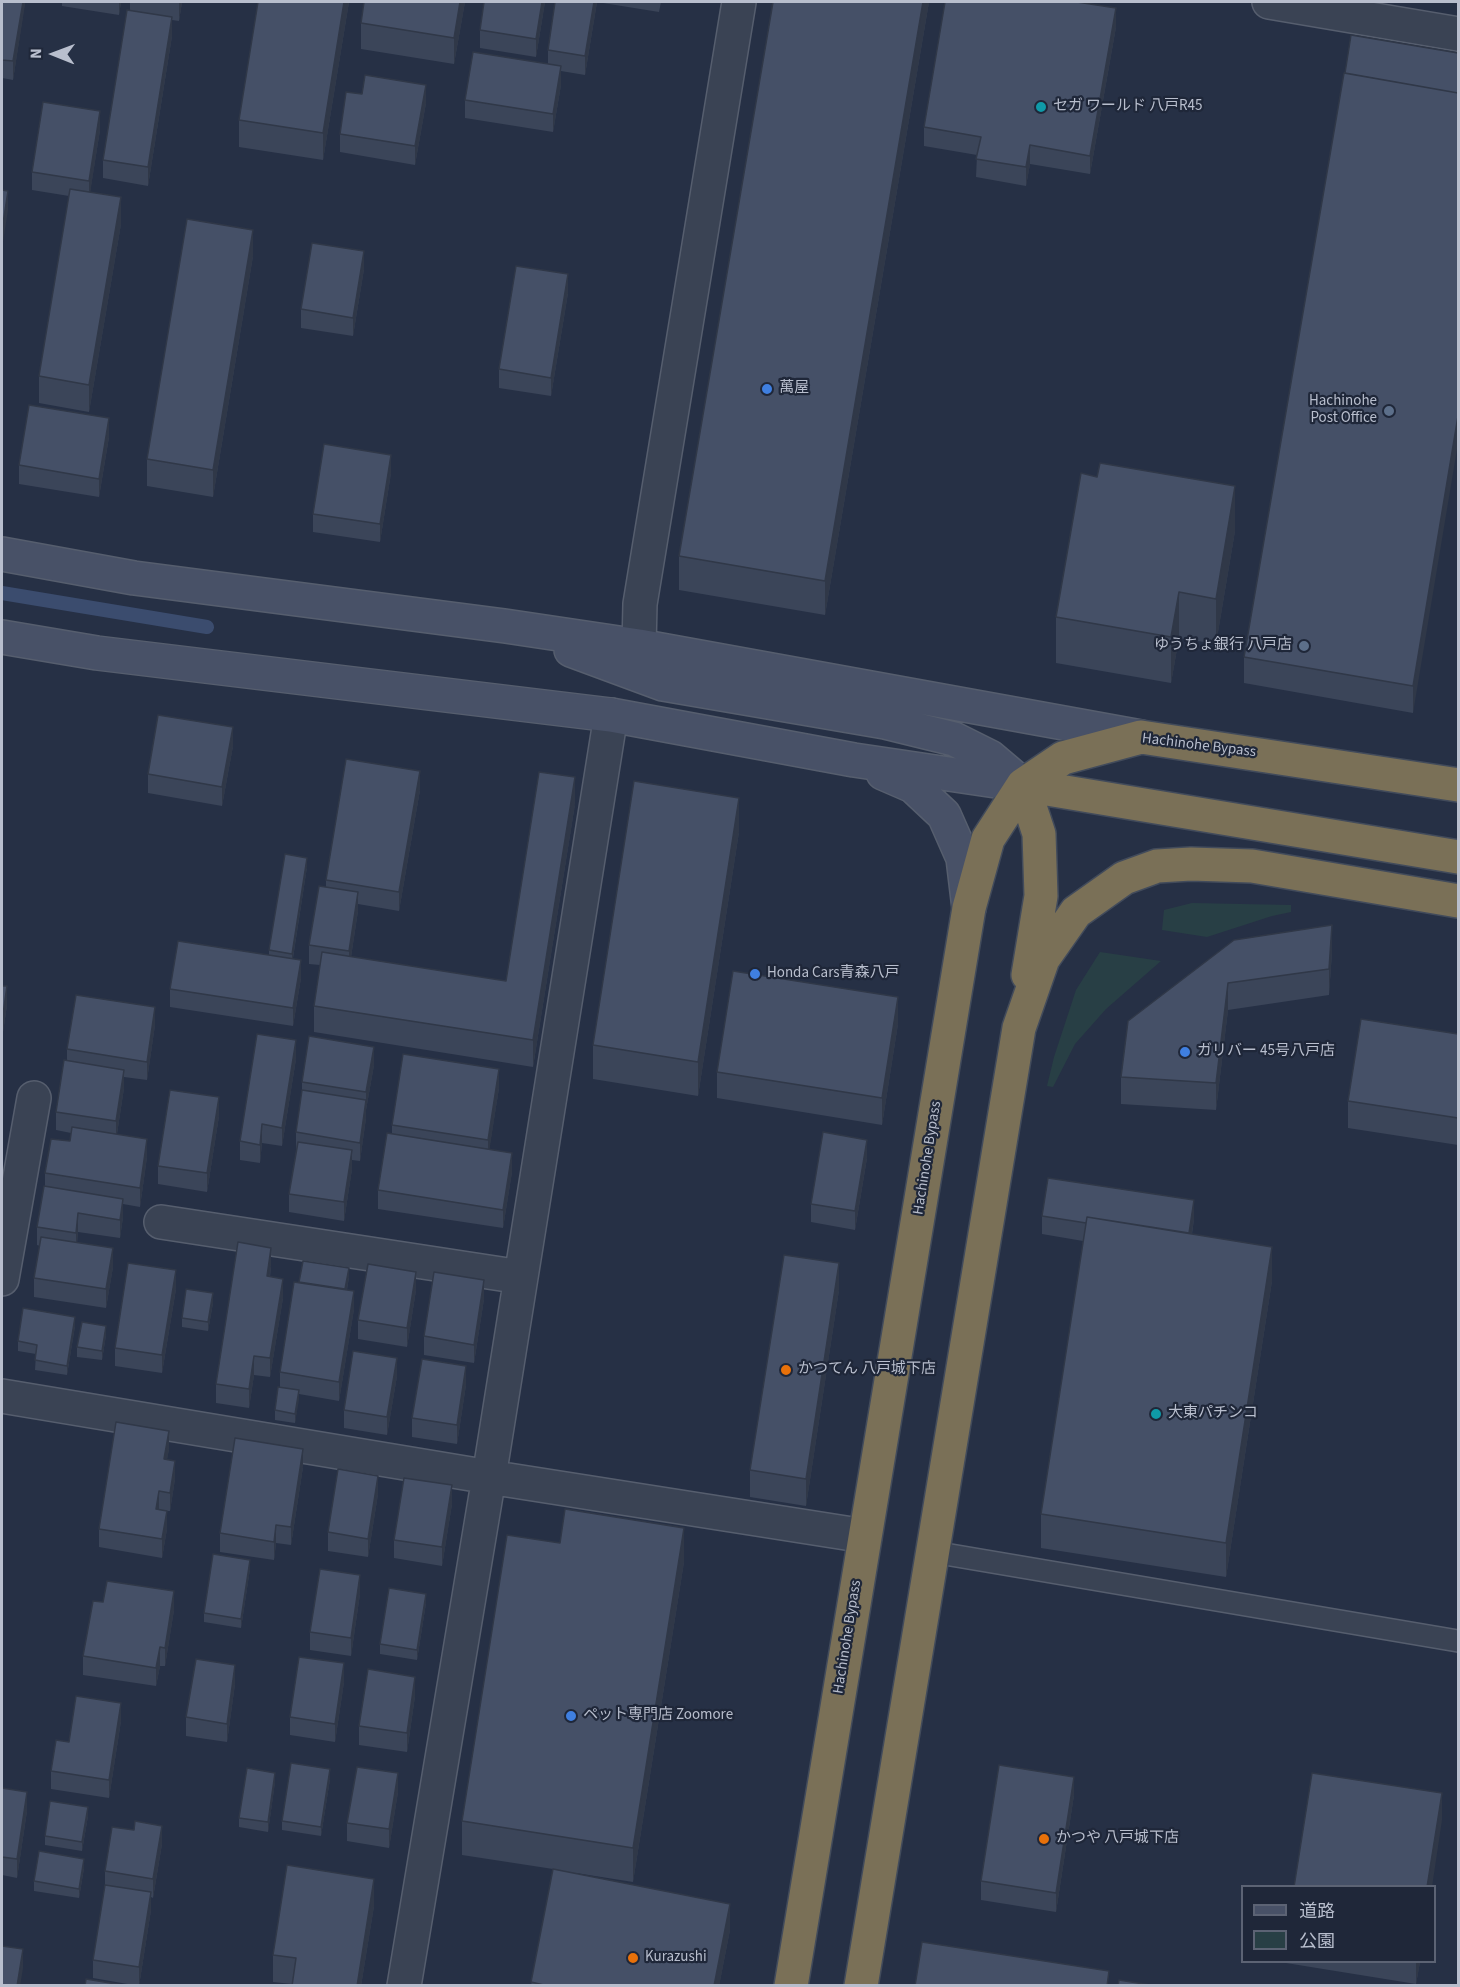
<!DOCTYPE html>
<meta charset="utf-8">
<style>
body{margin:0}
#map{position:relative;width:1460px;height:1987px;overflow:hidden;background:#263045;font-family:"Source Sans 3","Noto Sans JP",sans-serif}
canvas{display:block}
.frame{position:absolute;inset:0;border:3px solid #b8becd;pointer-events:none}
.legend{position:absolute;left:1241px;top:1885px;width:195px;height:78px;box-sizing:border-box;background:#1f2739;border:2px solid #5c6374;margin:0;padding:8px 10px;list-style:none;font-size:18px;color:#b8becd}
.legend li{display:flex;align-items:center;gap:12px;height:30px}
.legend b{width:30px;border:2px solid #5c6374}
.north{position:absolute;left:24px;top:24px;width:60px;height:60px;-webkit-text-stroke:4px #1f2739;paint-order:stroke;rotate:271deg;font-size:16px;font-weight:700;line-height:24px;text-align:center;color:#b8becd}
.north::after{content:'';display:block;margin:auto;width:21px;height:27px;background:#b8becd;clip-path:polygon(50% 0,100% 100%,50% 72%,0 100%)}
</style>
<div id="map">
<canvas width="1460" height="1987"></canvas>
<div class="frame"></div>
<ul class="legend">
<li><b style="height:8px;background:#485167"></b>道路</li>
<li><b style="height:16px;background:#283f45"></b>公園</li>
</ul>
<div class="north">N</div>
</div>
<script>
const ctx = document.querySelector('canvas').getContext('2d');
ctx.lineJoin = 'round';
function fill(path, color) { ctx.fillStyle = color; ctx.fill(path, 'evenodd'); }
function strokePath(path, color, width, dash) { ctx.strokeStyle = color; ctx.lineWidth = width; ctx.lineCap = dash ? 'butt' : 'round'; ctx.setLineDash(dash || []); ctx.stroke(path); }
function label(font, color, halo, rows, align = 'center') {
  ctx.font = font + ' "Source Sans 3","Noto Sans JP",sans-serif'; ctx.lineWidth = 4.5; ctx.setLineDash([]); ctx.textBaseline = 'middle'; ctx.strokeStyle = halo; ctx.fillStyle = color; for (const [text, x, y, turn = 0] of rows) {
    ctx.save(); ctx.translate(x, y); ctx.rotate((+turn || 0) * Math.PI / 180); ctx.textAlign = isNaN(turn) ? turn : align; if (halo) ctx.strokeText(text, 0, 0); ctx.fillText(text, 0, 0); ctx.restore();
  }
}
fill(new Path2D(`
 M1192 903 1291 905V912L1272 916 1207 937 1162 930 1164 910Z
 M1100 952 1161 961 1106 1009 1075 1044 1053 1087 1047 1086 1054 1057 1076 990Z`), '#283f45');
strokePath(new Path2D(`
 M2 593 207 627`), '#3b4c6e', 14);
const lane = new Path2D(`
 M933 1552 1458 1641`);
const street = new Path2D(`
 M1269 2 1458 34
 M639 646 640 604 739 2
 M161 1222 521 1277
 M2 1279 34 1098
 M2 1396 489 1477 865 1536
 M404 1986 489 1477 611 715`);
const secondary = new Path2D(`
 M2 554 134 578 505 626 639 646 1141 737
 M2 637 97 653 611 715 854 760 1023 785
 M571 650 663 684 885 722 954 739 990 757 1023 785
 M883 773 913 786 944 815 963 858 969 908`);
const highway = new Path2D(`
 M1023 785 1458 857
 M1023 785 1039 834 1041 896 1028 975
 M791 1986 969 908 988 839 1023 785 1063 758 1141 737 1458 785
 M861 1986 1019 1028 1043 959 1076 912 1124 878 1157 866 1191 864 1252 866 1458 901`);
strokePath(lane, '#565e6e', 24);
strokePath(street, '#565e6e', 36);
strokePath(secondary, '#565e6e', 36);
strokePath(highway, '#424b5b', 36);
strokePath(lane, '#3a4354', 21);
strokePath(street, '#3a4354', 33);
strokePath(secondary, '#485167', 33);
strokePath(highway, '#7a7057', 33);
fill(new Path2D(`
 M2 2H25L13 80 2 78Z
 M62 2H121L119 15 62 6Z
 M130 2H182L179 21 172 20V36L148 186 103 178V160L130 11Z
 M258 2H349L323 160 239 147V120Z
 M364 2H465L454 64 361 49V23Z
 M484 2H545L536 57 480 48V30Z
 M597 2 585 75 561 71V85L553 132 465 118V100L548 64V50Z
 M603 2H661L659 12 603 3Z
 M929 2 825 615 679 590V556Z
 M1116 27 1090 174 1030 164 1026 186 976 177 977 155 924 146V127Z
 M1458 53 1413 713 1244 683V657Z
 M426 103 415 165 340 152V134Z
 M100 130 90 192 121 224 89 412 39 403V376L69 196 32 190V172Z
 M253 256 213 497 147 486V459Z
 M364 269 353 336 301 328V309Z
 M568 293 551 396 499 388V369Z
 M109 437 99 497 19 484V465Z
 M391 473 380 542 313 532V514Z
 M1235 531 1216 644 1179 638 1171 683 1056 663V617Z
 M233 746 222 806 148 793V774Z
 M420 790 399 911 358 904V911L351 957 506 981 575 804 533 1067 314 1032V1006L320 965 309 964V945L326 887V880Z
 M739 832 698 1096 593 1079V1045Z
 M307 867 293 958 301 978 293 1026 170 1007V989L269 955V950Z
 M1234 940 1332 952 1329 995 1228 1010 1216 1110 1121 1104V1077Z
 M2 986 7 1005 3 1032H2Z
 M898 1024 882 1125 717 1098V1072Z
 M155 1025 147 1080 124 1077V1088L117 1134 147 1157 140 1207 123 1204V1217L120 1238 78 1232 77 1243 113 1267 106 1308 34 1297V1278L40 1246 37 1245V1227L45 1186V1173L70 1141 71 1133 56 1130V1112L67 1060V1049Z
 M1458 1034V1145L1348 1128V1101Z
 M296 1059 282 1146 262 1143 260 1163 240 1160V1141Z
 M374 1065 366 1110V1118L360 1161 352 1160V1169L344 1221 289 1212V1194L296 1151V1132L302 1090V1082Z
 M499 1088 489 1150 512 1172 503 1228 378 1209V1190L392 1134V1125Z
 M219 1116 207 1192 158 1184V1166Z
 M867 1158 855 1230 811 1222V1204Z
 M1042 1216 1194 1219 1192 1234 1272 1281 1226 1577 1041 1548V1514L1083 1241 1042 1234Z
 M271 1266 270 1277 283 1298 270 1377 254 1375 249 1408 216 1403V1384Z
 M349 1277 347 1290 354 1309 339 1401 299 1394 295 1423 275 1420V1410L280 1388V1372Z
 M176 1289 162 1373 115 1366V1348Z
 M416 1290 407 1347 358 1339V1320Z
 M839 1290 806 1506 750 1497V1470Z
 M484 1299 474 1363 424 1355V1336Z
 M213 1303 208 1331 182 1327V1318Z
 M75 1326 67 1375 35 1370 36 1354 18 1351V1341Z
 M106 1335 102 1360 77 1357V1347Z
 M397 1376 387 1435 344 1428V1410Z
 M466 1385 457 1444 412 1437V1418Z
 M169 1449 167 1459 175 1479 170 1511H167V1529L162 1558 99 1547V1529Z
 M303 1467 291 1545 276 1543 274 1560 220 1552V1533Z
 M378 1494 368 1557 328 1551V1532Z
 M452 1504 442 1566 394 1558V1540Z
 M560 1543 684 1562 633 1882 576 1873 730 1930 719 1986H531L553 1869 462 1855V1821Z
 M250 1569 241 1628 204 1622V1613Z
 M360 1594 351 1656 310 1650V1632Z
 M426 1603 417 1660 380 1654V1644Z
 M174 1610 165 1666H160L156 1686 83 1675V1656Z
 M344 1682 335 1742 290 1735V1717Z
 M235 1684 227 1742 186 1736V1717Z
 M415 1696 407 1752 359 1745V1726Z
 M121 1721 109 1798 51 1789V1771L69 1742Z
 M330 1779 321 1836 282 1830V1821Z
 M275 1782 268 1832 239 1827V1818Z
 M2 1788 27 1811 17 1878 2 1875Z
 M398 1792 389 1848 347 1841V1823Z
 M1074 1795 1056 1912 981 1900V1881Z
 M88 1816 82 1851 45 1845V1836Z
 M162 1844 153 1898 151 1897V1910L139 1986 93 1978V1960L105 1888V1871Z
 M84 1868 79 1898 34 1891V1881Z
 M374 1906 361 1986H292V1984L273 1982V1955Z
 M1286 1962H1420L1416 1984 1286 1963Z`), '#3b4559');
fill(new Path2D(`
 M23 2H25V5L13 80V61Z
 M119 2H121L119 15Z
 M179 2H182L179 21Z
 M344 2H349L323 160V133Z
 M460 2H465L454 64V38Z
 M542 2H545L536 57V39Z
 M594 2H597L585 75V56Z
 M923 2H929L825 615V581Z
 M1116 8V27L1090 174V156Z
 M172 17V36L148 186V167Z
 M561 66V85L553 132V114Z
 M426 85V103L415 165V146Z
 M100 111V130L89 200V181Z
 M1030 145V164L1026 186V167Z
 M8 191V210L2 248V230Z
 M121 197V224L89 412V385Z
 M253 230V256L213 497V470Z
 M364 251V269L353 336V318Z
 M568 274V293L551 396V378Z
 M1458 416V443L1413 713V686Z
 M109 418V437L99 497V479Z
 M391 455V473L380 542V524Z
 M1235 486V531L1216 644V599Z
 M1179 592V638L1171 683V637Z
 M233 727V746L222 806V787Z
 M420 771V790L399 911V892Z
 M575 777V804L533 1067V1040Z
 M739 798V832L698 1096V1062Z
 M307 858V867L292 963V954Z
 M358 892V911L349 970V951Z
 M1332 925V952L1329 995V969Z
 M301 960V978L293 1026V1008Z
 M1228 983V1010L1216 1110V1083Z
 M7 986V1005L3 1032V1014Z
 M898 997V1024L882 1125V1098Z
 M155 1007V1025L147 1080V1062Z
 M296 1040V1059L282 1146V1128Z
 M374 1047V1065L366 1110V1092Z
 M499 1069V1088L488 1159V1140Z
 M124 1070V1088L116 1140V1121Z
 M219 1097V1116L207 1192V1173Z
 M366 1100V1118L360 1161V1143Z
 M262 1124V1143L260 1163V1145Z
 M147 1139V1157L140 1207V1188Z
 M867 1140V1158L855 1230V1211Z
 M352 1150V1169L344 1221V1202Z
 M512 1153V1172L503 1228V1210Z
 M123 1199V1217L120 1238V1220Z
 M1194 1200V1219L1188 1257V1239Z
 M78 1213V1232L76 1252V1233Z
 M1272 1247V1281L1226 1577V1543Z
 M113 1248V1267L106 1308V1289Z
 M271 1248V1266L267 1295V1276Z
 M839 1263V1290L806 1506V1479Z
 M349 1268V1277L345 1300V1290Z
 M176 1270V1289L162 1373V1355Z
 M416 1272V1290L407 1347V1328Z
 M283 1279V1298L270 1377V1358Z
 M484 1280V1299L474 1363V1345Z
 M354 1291V1309L339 1401V1382Z
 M213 1293V1303L208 1331V1322Z
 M75 1317V1326L67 1375V1366Z
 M106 1326V1335L102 1360V1351Z
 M254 1356V1375L249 1408V1389Z
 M397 1358V1376L387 1435V1417Z
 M466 1366V1385L457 1444V1425Z
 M299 1390V1400L295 1423V1414Z
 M169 1431V1449L164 1477V1459Z
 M303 1449V1467L291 1545V1527Z
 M175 1461V1479L170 1511V1493Z
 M378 1476V1494L368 1557V1539Z
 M452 1485V1504L442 1566V1547Z
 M159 1491V1509H156Z
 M167 1511V1529L162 1558V1539Z
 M276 1525V1543L274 1560V1542Z
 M684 1528V1562L633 1882V1848Z
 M250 1560V1569L241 1628V1619Z
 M360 1575V1594L351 1656V1638Z
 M174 1591V1610L165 1666V1648Z
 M426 1594V1603L417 1660V1650Z
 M160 1647V1666L156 1686V1668Z
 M344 1663V1682L335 1742V1724Z
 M235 1665V1684L227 1742V1724Z
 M415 1677V1696L407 1752V1733Z
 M121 1703V1721L109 1798V1780Z
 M330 1769V1779L321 1836V1827Z
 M275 1773V1782L268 1832V1822Z
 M398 1773V1792L389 1848V1829Z
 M1074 1777V1795L1056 1912V1893Z
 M27 1792V1811L17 1878V1859Z
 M1442 1793V1820L1432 1887H1427Z
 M88 1807V1816L82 1851V1842Z
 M162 1826V1844L153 1898V1879Z
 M84 1859V1868L79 1898V1889Z
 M374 1879V1906L361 1986H357Z
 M151 1892V1910L139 1986V1967Z
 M730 1904V1930L719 1986H714Z
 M23 1949V1968L20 1986H17Z
 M1416 1962H1420L1416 1984Z`), '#303848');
const building = new Path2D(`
 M2 2H23L13 61 2 60Z
 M258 2H344L323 133 239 120Z
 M364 2H460L454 38 361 23Z
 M484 2H542L536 39 480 30Z
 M555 2H594L585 56 548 50Z
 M773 2H923L825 581 679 556Z
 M945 2H1077L1116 8 1090 156 1030 145 1026 167 976 159 981 137 924 127Z
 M127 10 172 17 148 167 103 160Z
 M1351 35 1458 53V93L1345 73Z
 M473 52 561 66 553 114 465 100Z
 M1344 73 1458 93V416L1413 686 1244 657Z
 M365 75 426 85 415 146 340 134 346 92 362 94Z
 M43 102 100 111 89 181 32 172Z
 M70 189 121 197 89 385 39 376Z
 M2 190 8 191 2 230Z
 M187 219 253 230 213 470 147 459Z
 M312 243 364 251 353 318 301 309Z
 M516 266 568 274 551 378 499 369Z
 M29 405 109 418 99 479 19 465Z
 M324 444 391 455 380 524 313 514Z
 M1100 463 1235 486 1216 599 1179 592 1171 637 1056 617 1081 473 1097 477Z
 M158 715 233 727 222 787 148 774Z
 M346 759 420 771 399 892 326 880Z
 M539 772 575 777 533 1040 314 1006 322 952 506 981Z
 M634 781 739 798 698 1062 593 1045Z
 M285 854 307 858 292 954 269 950Z
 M319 886 358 892 349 951 309 945Z
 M1332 925 1329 969 1228 983 1216 1083 1121 1077 1128 1021 1234 940Z
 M178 941 301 960 293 1008 170 989Z
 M733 971 898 997 882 1098 717 1072Z
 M2 986H7L3 1014 2 1013Z
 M76 995 155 1007 147 1062 67 1049Z
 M1361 1019 1458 1034V1118L1348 1101Z
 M257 1034 296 1040 282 1128 262 1124 260 1145 240 1141Z
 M309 1036 374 1047 366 1092 302 1082Z
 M403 1054 499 1069 488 1140 392 1125Z
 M64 1060 124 1070 116 1121 56 1112Z
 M170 1090 219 1097 207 1173 158 1166Z
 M302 1090 366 1100 360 1143 296 1132Z
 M72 1127 147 1139 140 1188 45 1173 51 1139 70 1141Z
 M823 1132 867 1140 855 1211 811 1204Z
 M387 1133 512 1153 503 1210 378 1190Z
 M298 1142 352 1150 344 1202 289 1194Z
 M1048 1178 1194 1200 1189 1233 1087 1217 1086 1223 1042 1216Z
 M44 1186 123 1199 120 1220 78 1213 76 1233 37 1227Z
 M1087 1217 1272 1247 1226 1543 1041 1514Z
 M41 1237 113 1248 106 1289 34 1278Z
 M238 1242 271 1248 267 1276 283 1279 270 1358 254 1356 249 1389 216 1384Z
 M784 1255 839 1263 806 1479 750 1470Z
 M303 1261 349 1268 345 1289 299 1282Z
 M128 1263 176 1270 162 1355 115 1348Z
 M368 1264 416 1272 407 1328 358 1320Z
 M434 1272 484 1280 474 1345 424 1336Z
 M294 1282 354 1291 339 1382 280 1372Z
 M186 1289 213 1293 208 1322 182 1318Z
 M23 1308 75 1317 67 1366 35 1360 37 1345 18 1341Z
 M82 1322 106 1326 102 1351 77 1347Z
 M353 1351 397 1358 387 1417 344 1410Z
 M422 1359 466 1366 457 1425 412 1418Z
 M278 1387 299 1390 295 1414 275 1410Z
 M116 1422 169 1431 164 1459 175 1461 170 1493 159 1491 156 1509 167 1511 162 1539 99 1529Z
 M235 1438 303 1449 291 1527 276 1525 274 1542 220 1533Z
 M338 1469 378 1476 368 1539 328 1532Z
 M404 1478 452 1485 442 1547 394 1540Z
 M565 1509 684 1528 633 1848 462 1821 507 1535 560 1543Z
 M213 1554 250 1560 241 1619 204 1613Z
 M320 1569 360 1575 351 1638 310 1632Z
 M107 1581 174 1591 165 1648 160 1647 156 1668 83 1656 93 1601 103 1602Z
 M389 1588 426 1594 417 1650 380 1644Z
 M299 1657 344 1663 335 1724 290 1717Z
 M196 1659 235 1665 227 1724 186 1717Z
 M368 1669 415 1677 407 1733 359 1726Z
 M76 1696 121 1703 109 1780 51 1771 56 1740 69 1742Z
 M291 1763 330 1769 321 1827 282 1821Z
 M999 1765 1074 1777 1056 1893 981 1881Z
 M357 1767 398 1773 389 1829 347 1823Z
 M247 1768 275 1773 268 1822 239 1818Z
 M1312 1773 1442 1793 1427 1887H1294Z
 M2 1788 27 1792 17 1859 2 1857Z
 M50 1801 88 1807 82 1842 45 1836Z
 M135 1821 162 1826 153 1879 105 1871 112 1827 134 1830Z
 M39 1851 84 1859 79 1889 34 1881Z
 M287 1865 374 1879 357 1986H292L296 1958 273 1955Z
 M553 1869 730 1904 714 1986H548L531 1982Z
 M105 1885 151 1892 139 1967 93 1960Z
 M922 1942 1109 1971 1107 1986H915Z
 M2 1946 23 1949 17 1986H2Z
 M86 1979 128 1986H85Z
 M1119 1980 1156 1986H1118Z`);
fill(building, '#455067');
strokePath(building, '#303848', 1.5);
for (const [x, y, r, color] of [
 [1041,107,6,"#0f9aa8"],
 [767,389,6,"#3f7fe0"],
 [1389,411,6,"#5c6f8a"],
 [1304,646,6,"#5c6f8a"],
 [755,974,6,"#3f7fe0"],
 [1185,1052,6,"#3f7fe0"],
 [786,1370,6,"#e8710a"],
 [1156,1414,6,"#0f9aa8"],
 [571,1716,6,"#3f7fe0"],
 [1044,1839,6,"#e8710a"],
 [633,1958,6,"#e8710a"]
]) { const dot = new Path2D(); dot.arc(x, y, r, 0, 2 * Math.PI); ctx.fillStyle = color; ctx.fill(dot); strokePath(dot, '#1f2739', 2); }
label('15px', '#b8becd', '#1f2739', [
 ["セガ ワールド 八戸R45",1053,107],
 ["萬屋",779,389],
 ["Hachinohe",1377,402,"right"],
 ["Post Office",1377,419,"right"],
 ["ゆうちょ銀行 八戸店",1292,646,"right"],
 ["Honda Cars青森八戸",767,974],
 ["ガリバー 45号八戸店",1197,1052],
 ["かつてん 八戸城下店",798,1370],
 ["大東パチンコ",1168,1414],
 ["ペット専門店 Zoomore",583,1716],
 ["かつや 八戸城下店",1056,1839],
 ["Kurazushi",645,1958]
], 'left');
label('15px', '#b8becd', '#1f2739', [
 ["Hachinohe Bypass",1199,746,7],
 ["Hachinohe Bypass",928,1158,-81],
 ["Hachinohe Bypass",848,1637,-81]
]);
</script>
